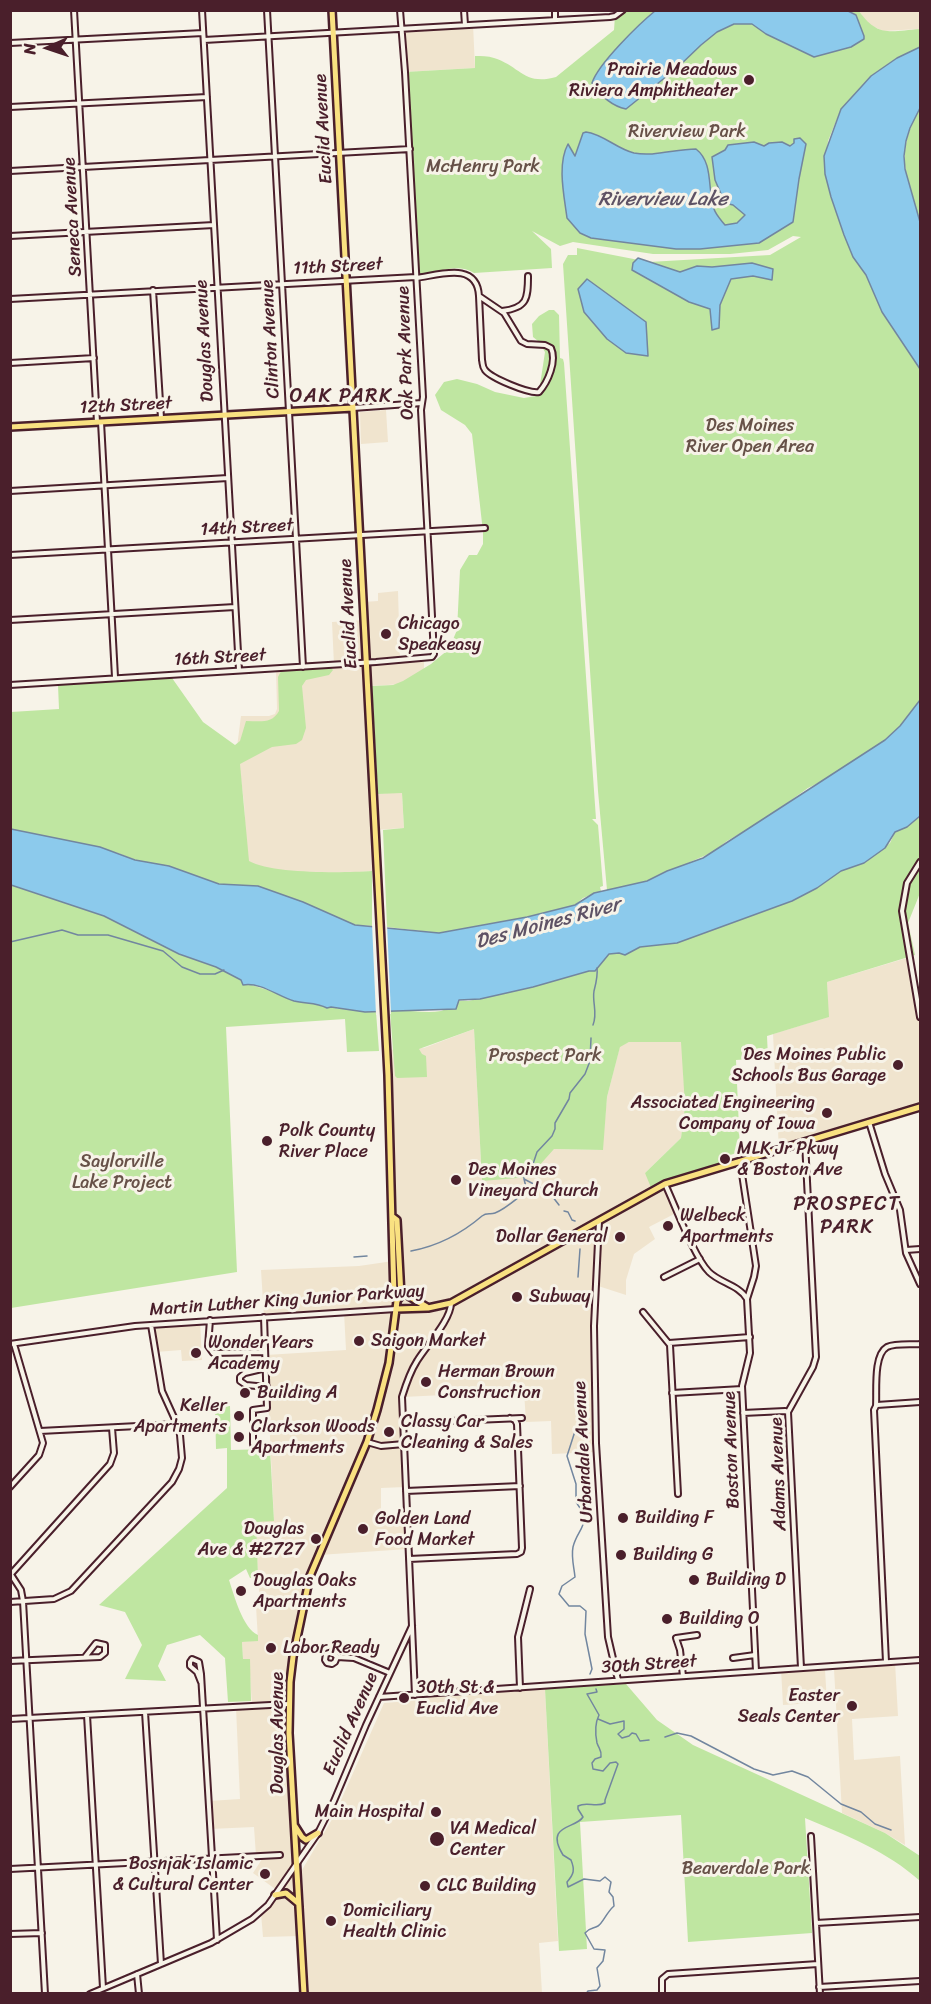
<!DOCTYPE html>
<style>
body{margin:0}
#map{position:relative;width:931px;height:2004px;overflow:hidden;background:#f7f3e8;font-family:Sriracha,sans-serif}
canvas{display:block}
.frame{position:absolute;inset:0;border:12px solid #4a1f2b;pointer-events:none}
.north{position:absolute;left:18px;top:18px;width:60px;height:60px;-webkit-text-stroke:4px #f7f3e8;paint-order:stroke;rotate:267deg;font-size:16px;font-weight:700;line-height:24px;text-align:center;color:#4a1f2b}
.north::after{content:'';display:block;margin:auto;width:21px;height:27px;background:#4a1f2b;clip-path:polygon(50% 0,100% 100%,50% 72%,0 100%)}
</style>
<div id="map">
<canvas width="931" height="2004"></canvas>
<div class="frame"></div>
<div class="north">N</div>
</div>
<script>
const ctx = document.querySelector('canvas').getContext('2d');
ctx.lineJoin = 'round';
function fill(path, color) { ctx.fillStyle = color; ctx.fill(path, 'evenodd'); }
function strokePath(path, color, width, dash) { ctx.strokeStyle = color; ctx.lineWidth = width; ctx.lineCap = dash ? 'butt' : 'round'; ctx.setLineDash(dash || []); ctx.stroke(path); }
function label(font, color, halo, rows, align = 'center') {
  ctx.font = font + ' Sriracha,sans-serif'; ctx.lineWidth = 6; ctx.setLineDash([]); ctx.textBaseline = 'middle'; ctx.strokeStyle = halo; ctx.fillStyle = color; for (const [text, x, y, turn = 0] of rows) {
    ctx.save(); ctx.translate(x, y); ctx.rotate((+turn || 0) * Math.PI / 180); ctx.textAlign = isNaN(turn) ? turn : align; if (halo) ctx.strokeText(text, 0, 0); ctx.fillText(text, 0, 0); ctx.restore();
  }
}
fill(new Path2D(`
 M859 11H920V29L883 31 868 24Z
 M473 24 475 68 405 72 401 28Z
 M386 410 388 442 361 444 360 412Z
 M398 591 400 660 424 658V683L368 686 374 794 402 792 404 828 375 830 377 871 248 879 244 803 237 747 241 716H269L275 714 277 709 276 668 334 665 332 622 365 620 364 602 378 601V593Z
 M910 957 920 1017V1107L779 1150 773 1034 828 1017 827 982Z
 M474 1029 482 1181 554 1149 602 1150 607 1097 620 1046 629 1042H682L685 1106 681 1138 645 1173 665 1184 678 1212 649 1227 655 1239 634 1254 626 1280V1295L595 1285 597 1452 552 1454 551 1421 526 1422 524 1391 403 1397 405 1487 381 1488V1515L407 1514 408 1549 319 1555 310 1576 293 1657 289 1733 300 1936 263 1937 261 1913 278 1891 253 1873 264 1856H256L254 1827 210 1829 209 1801 240 1799 236 1707 252 1706 249 1659H243L242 1642 258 1640 256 1606 260 1605 255 1522 274 1520 266 1355 346 1350 344 1312 264 1317 261 1270 359 1266 393 1261 386 1050 424 1048Z
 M200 1321 202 1360 182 1361 181 1350 156 1352 151 1325Z
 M895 1662 898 1716 852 1719 854 1760 900 1756 905 1845 885 1833 842 1813 834 1669 825 1670 827 1702 783 1705 781 1669Z
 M545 1689 558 1941 539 1943 542 1993H309L302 1870 334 1816 384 1703 422 1700V1698Z`), '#f0e4ce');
fill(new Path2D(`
 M623 11H859C878 38 891 31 920 29V47L897 58 871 76 841 109 828 141 825 174 838 218 853 257 866 275 882 312 920 369V700L900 726 885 740 830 777 808 788 762 821 727 841 713 852 647 881 627 887 607 890 598 791 563 264 568 255H577V248L649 262 770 255 801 237 793 236 768 250 730 254H653L573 242 560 246 532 231 551 249 552 268 474 273C457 262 434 273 416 278L405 72 475 68V56C481 56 488 56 494 58 520 66 524 86 556 77L614 30 615 16Z
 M920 108V222C906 173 894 156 920 108Z
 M549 310H554L559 315 560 358 563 359 564 363 596 819H592L598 825 603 886 600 887 601 891 583 898 575 905 527 917 439 933 387 927 383 830 404 828 402 793 378 794 372 686 393 685 403 681 431 664 449 649 457 630 460 570 469 555H477L483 544V532L472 434 465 425 441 410 435 395 444 382 457 379 477 384 495 392 524 398 536 396 540 385 545 352 538 341 533 337 532 324 539 316Z
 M331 668 333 670 329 675 306 680 302 686 306 728 302 740 296 744 272 747 240 764 249 861C272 874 344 873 372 871V926L355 925 303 902 258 886 219 884 169 866 135 860 118 853 11 829V712L59 709 58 685 172 678 203 722 235 745 240 741 246 721C260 721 272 724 279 711L278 677 281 671Z
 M920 816V893L908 923 915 955 827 982 829 1017 767 1036 768 1058 736 1060 740 1152 730 1155 731 1163 652 1190 645 1173 681 1138 685 1106 681 1042H629L620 1047 607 1097 603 1150 554 1149 529 1177 482 1181 474 1029 419 1049 422 1054 426 1056 427 1077 397 1078 395 1076 390 1011C407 1009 425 1014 441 1011 452 1008 453 999 468 1001L533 987 589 971H594L608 954 619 953 625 955 640 947 677 943 769 908 841 871 864 863 890 843 895 832 907 827Z
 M11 885 104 916 179 954 216 967 241 980 247 985 248 984 307 1002 319 1004 325 1007 376 1012 379 1051 347 1052 345 1019 226 1027 237 1272 11 1308Z
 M215 1406H230L231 1450 270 1449 274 1521 256 1522 258 1575 250 1578 246 1569 229 1580C234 1595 243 1629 258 1635V1641L242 1642 243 1659H250L251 1701 228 1702 225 1658 200 1635 167 1645 158 1666 166 1681 125 1679 142 1645 125 1612 99 1605 227 1488V1448L216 1449Z
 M626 1684 657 1720 693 1745 885 1833 920 1856V1881C888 1852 846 1835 805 1818L812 1933 688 1942 681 1815 580 1822 587 1949 559 1951 545 1689Z`), '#bfe6a1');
const water = new Path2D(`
 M655 11H848L856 15 864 36V39L851 47 814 57 766 34 752 24H734L717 32 701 45 677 68 626 109C612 106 600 95 592 83 598 64 639 24 655 11Z
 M920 47V108L910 128 906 141 904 156 905 169 920 222V369L882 312 866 275 853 257 844 235 831 197 825 174 824 156 841 109 862 86 871 76 897 58Z
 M586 132C603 134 617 149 634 153 654 157 675 149 696 149 714 163 707 189 714 209 716 215 721 220 725 225L737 223 745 215 733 205 725 203 715 180 712 157 725 150 728 145 754 142 764 146 769 143 782 142 790 146 794 143V139L800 138 806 144 799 179 793 222 759 243 700 249H676L591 238 580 233 567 218C564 195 557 164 568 144L575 156 583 133Z
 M638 258 680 272 697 266 712 267 752 263 773 269 772 280 753 276 731 279 720 305 719 328 712 330 710 309 689 302 632 270 633 263Z
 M587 279 646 322 648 356 626 353 607 339 584 312 578 289Z
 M920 700V816L907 827 895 832 885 848 864 863 841 871 817 888 792 901 677 943 640 947 625 955 619 953 609 954 595 971H589L533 987 480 999 459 1000 456 1009 365 1012 331 1007 327 1008C316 1002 306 1004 294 1001 277 996 261 982 243 985L241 980 216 967 179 954 104 916 11 885V829L100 847 135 860 169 866 219 884 258 886 303 902 355 925 439 933 527 917 575 905 594 893 647 881 667 871 703 858 885 740 900 726Z`);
fill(water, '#8ccaec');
strokePath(water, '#72869f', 1.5);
fill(new Path2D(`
 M372 923 387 924 391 1014 376 1015Z`), '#f7f3e8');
strokePath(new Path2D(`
 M10 942 62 930 78 935H108L163 951 182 967 200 974H215L224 970
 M593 1025C598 1013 592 1003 594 991 596 983 598 976 597 968
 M559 1205 549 1192 524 1179V1170L533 1164 537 1152 552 1136 555 1129V1123L569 1099 570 1093 585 1074 590 1061 591 1038
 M564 1211 568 1212 572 1220 575 1221
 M411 1251C438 1246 461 1234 482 1216 487 1212 490 1215 495 1213 506 1209 517 1198 527 1191L524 1179
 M354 1257 367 1256
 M578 1277 580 1249
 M577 1425 567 1456 576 1484V1502C593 1525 578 1527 573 1547 571 1557 574 1567 575 1577L562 1586 559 1594 569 1606H580L586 1611 585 1634 592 1669 590 1674
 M598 1719 610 1724 624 1721V1729L618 1734 622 1738 629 1736 632 1733 636 1734 640 1741 649 1740
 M665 1737 677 1733 691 1736 754 1769 773 1775 792 1771 808 1777 841 1804 861 1812 875 1824 891 1830
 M586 1994 588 1991 597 1990 600 1986 597 1968 603 1961 605 1950 594 1949 585 1933C590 1927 593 1929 598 1926 603 1923 606 1913 614 1906L613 1897 609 1892 611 1882 605 1877 600 1881 584 1879 568 1887 567 1882C574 1874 575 1870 571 1860L563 1855C544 1824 576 1829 583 1817L578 1809V1806C587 1801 596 1808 605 1803V1800L618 1764 616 1762 610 1763 603 1771 593 1769 592 1763 595 1759 601 1757C602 1750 599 1749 597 1743 595 1733 595 1723 599 1715L587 1694 597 1692 596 1689`), '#72869f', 1.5);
const minor = new Path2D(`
 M74 10 97 422
 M202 10 239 670
 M267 10 303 667
 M464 10 465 25
 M555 10V20
 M204 40 610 17 615 16 623 10
 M10 43 203 33
 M10 107 207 97
 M10 171 410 149
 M10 236 214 225
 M416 278C439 275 477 261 479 296L504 313 521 341 527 344 545 345 551 348C557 361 548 382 539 392 529 394 491 378 485 370 482 366 483 364 482 360L479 296
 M153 290 161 418
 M10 299 416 277
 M502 311C527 308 528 299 528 276
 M10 363 94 358
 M353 408 422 403
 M101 422 115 677
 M10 491 228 478
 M10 555 485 528
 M10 620 235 607
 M10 685 376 662 432 657 434 654 421 410 423 397 405 72 400 10
 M920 862 907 883 902 911 920 1017
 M869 1122 885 1174 900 1210 906 1253 920 1284
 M740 1161 756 1266 754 1277 747 1299 750 1353 742 1386 756 1671
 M665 1184C675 1205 694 1257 709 1272 720 1283 739 1285 747 1299
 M599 1221 594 1326 596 1443 608 1637 618 1680
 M906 1250 920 1249
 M664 1277 700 1259
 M643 1312 670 1345 678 1494
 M210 1320 208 1346 213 1353 265 1352
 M669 1343 750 1337
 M10 1344 135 1326 396 1309
 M266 1368 245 1373 240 1377V1381L246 1385 267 1387
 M672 1393 742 1389
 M877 1405 920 1402
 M743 1413 785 1411 788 1412
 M403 1423 522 1418
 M40 1431 177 1424
 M367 1442 381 1446 404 1444
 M253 1444V1410L267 1408 264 1317
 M10 1487 39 1455 43 1443 14 1344
 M406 1491 520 1486
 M409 1559 517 1554 521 1552 522 1548 517 1424 515 1420 510 1418
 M10 1573 21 1590 23 1601 45 1994
 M11 1574 110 1464 114 1453 112 1428
 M10 1602 54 1599 71 1591 172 1482 179 1469 182 1458 180 1435 177 1424 162 1391 151 1325
 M337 1657 335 1662 332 1664 327 1663 325 1660 326 1654 332 1652 337 1657 354 1658 390 1673
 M733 1658 755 1655
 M10 1661 100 1657 105 1653V1645L96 1643 85 1657
 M886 1662 874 1410 876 1406C877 1391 873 1355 887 1347 896 1343 911 1345 920 1344
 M801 1668 788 1412 813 1367 816 1357 805 1142
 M683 1676 680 1650 676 1638 697 1635
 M201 1682 197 1672 190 1666V1662L192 1659 199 1662 201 1674 217 1940
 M520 1688 518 1637 530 1589
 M415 1695 402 1397C406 1384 410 1372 417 1361 426 1346 451 1320 451 1303
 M379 1697 920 1660
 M145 1712 161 1964
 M87 1715 103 1988
 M10 1719 289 1704
 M811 1836 820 1994
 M10 1869 280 1855
 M816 1923 920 1917
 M10 1934 42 1933
 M137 1974 139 1994
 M819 1987 920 1981
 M90 1994 211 1943 252 1919 268 1905 318 1833 334 1801 366 1725 412 1626
 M662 1994V1979L668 1974 818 1964`);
const major = new Path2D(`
 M10 427 353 408
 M393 1217 397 1220 401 1296 397 1301
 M401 1288 410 1297 427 1307
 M396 1309 428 1308 451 1303 665 1184 920 1107
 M295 1826 302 1837 306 1840 318 1833
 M275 1895 286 1893 298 1903
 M304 1994 289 1733 290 1682 293 1657 310 1576 367 1442 377 1410 389 1363 397 1301 394 1297 388 1075 332 10`);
strokePath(minor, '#4a1f2b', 8);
strokePath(major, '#4a1f2b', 10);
strokePath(minor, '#f7f3e8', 4);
strokePath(major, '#f9e181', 5);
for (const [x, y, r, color] of [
 [749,80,6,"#4a1f2b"],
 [386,634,6,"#4a1f2b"],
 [898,1065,6,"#4a1f2b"],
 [827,1113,6,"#4a1f2b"],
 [267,1141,6,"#4a1f2b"],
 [725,1159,6,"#4a1f2b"],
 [456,1180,6,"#4a1f2b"],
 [668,1226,6,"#4a1f2b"],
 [620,1237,6,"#4a1f2b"],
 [517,1297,6,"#4a1f2b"],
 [359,1341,6,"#4a1f2b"],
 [196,1353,6,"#4a1f2b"],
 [426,1382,6,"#4a1f2b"],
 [245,1393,6,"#4a1f2b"],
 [239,1416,6,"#4a1f2b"],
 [389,1432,6,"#4a1f2b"],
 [239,1437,6,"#4a1f2b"],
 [623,1518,6,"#4a1f2b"],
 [363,1529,6,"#4a1f2b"],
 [316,1539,6,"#4a1f2b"],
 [621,1555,6,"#4a1f2b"],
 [694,1580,6,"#4a1f2b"],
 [241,1591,6,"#4a1f2b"],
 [667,1619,6,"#4a1f2b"],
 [271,1648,6,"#4a1f2b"],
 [404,1698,6,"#4a1f2b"],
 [852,1706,6,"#4a1f2b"],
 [436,1812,6,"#4a1f2b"],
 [437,1839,8,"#4a1f2b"],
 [265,1874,6,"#4a1f2b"],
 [425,1886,6,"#4a1f2b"],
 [331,1921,6,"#4a1f2b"]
]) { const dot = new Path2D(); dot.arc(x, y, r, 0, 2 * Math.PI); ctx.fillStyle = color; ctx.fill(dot); strokePath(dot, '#f7f3e8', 2); }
label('18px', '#4a1f2b', '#f7f3e8', [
 ["Prairie Meadows",737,70,"right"],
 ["Riviera Amphitheater",737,91,"right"],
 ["Chicago",398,624],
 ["Speakeasy",398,645],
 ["Des Moines Public",886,1055,"right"],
 ["Schools Bus Garage",886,1076,"right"],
 ["Associated Engineering",815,1103,"right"],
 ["Company of Iowa",815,1124,"right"],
 ["Polk County",279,1131],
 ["River Place",279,1152],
 ["MLK Jr Pkwy",737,1149],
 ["& Boston Ave",737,1170],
 ["Des Moines",468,1170],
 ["Vineyard Church",468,1191],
 ["Welbeck",680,1216],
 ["Apartments",680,1237],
 ["Dollar General",608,1237,"right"],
 ["Subway",529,1297],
 ["Saigon Market",371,1341],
 ["Wonder Years",208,1343],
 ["Academy",208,1364],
 ["Herman Brown",438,1372],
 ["Construction",438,1393],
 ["Building A",257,1393],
 ["Keller",227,1406,"right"],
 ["Apartments",227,1427,"right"],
 ["Classy Car",401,1422],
 ["Cleaning & Sales",401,1443],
 ["Clarkson Woods",251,1427],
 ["Apartments",251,1448],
 ["Building F",635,1518],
 ["Golden Land",375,1519],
 ["Food Market",375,1540],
 ["Douglas",304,1529,"right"],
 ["Ave & #2727",304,1550,"right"],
 ["Building G",633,1555],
 ["Building D",706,1580],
 ["Douglas Oaks",253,1581],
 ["Apartments",253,1602],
 ["Building O",679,1619],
 ["Labor Ready",283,1648],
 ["30th St &",416,1688],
 ["Euclid Ave",416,1709],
 ["Easter",840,1696,"right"],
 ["Seals Center",840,1717,"right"],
 ["Main Hospital",424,1812,"right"],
 ["VA Medical",450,1829],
 ["Center",450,1850],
 ["Bosnjak Islamic",253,1864,"right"],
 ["& Cultural Center",253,1885,"right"],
 ["CLC Building",437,1886],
 ["Domiciliary",343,1911],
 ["Health Clinic",343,1932]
], 'left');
label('18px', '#4a1f2b', '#f7f3e8', [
 ["Euclid Avenue",324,129,-93],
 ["Seneca Avenue",73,217,-93],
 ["11th Street",338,267,-3],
 ["Clinton Avenue",271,339,-93],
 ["Douglas Avenue",205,341,-93],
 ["Oak Park Avenue",406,353,-92],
 ["12th Street",126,406,-3],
 ["14th Street",247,528,-3],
 ["Euclid Avenue",349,614,-93],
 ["16th Street",220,658,-3],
 ["Martin Luther King Junior Parkway",287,1301,-4],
 ["Boston Avenue",732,1450,-92],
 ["Urbandale Avenue",584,1452,-93],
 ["Adams Avenue",779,1474,-92],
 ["30th Street",649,1665,-4],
 ["Euclid Avenue",351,1724,-66],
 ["Douglas Avenue",278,1733,-90]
]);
label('18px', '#675148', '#f7f3e8', [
 ["Riverview Park",687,132],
 ["McHenry Park",483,167],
 ["Des Moines",750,426],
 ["River Open Area",750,447],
 ["Prospect Park",545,1056],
 ["Saylorville",122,1162],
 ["Lake Project",122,1183],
 ["Beaverdale Park",746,1869]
]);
label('italic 20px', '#5e5265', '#f7f3e8', [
 ["Riverview Lake",663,200],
 ["Des Moines River",548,924,-15]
]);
ctx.letterSpacing = '1.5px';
label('20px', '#4a1f2b', '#f7f3e8', [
 ["OAK PARK",341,397],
 ["PROSPECT",847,1205],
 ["PARK",847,1228]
]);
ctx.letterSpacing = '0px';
</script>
